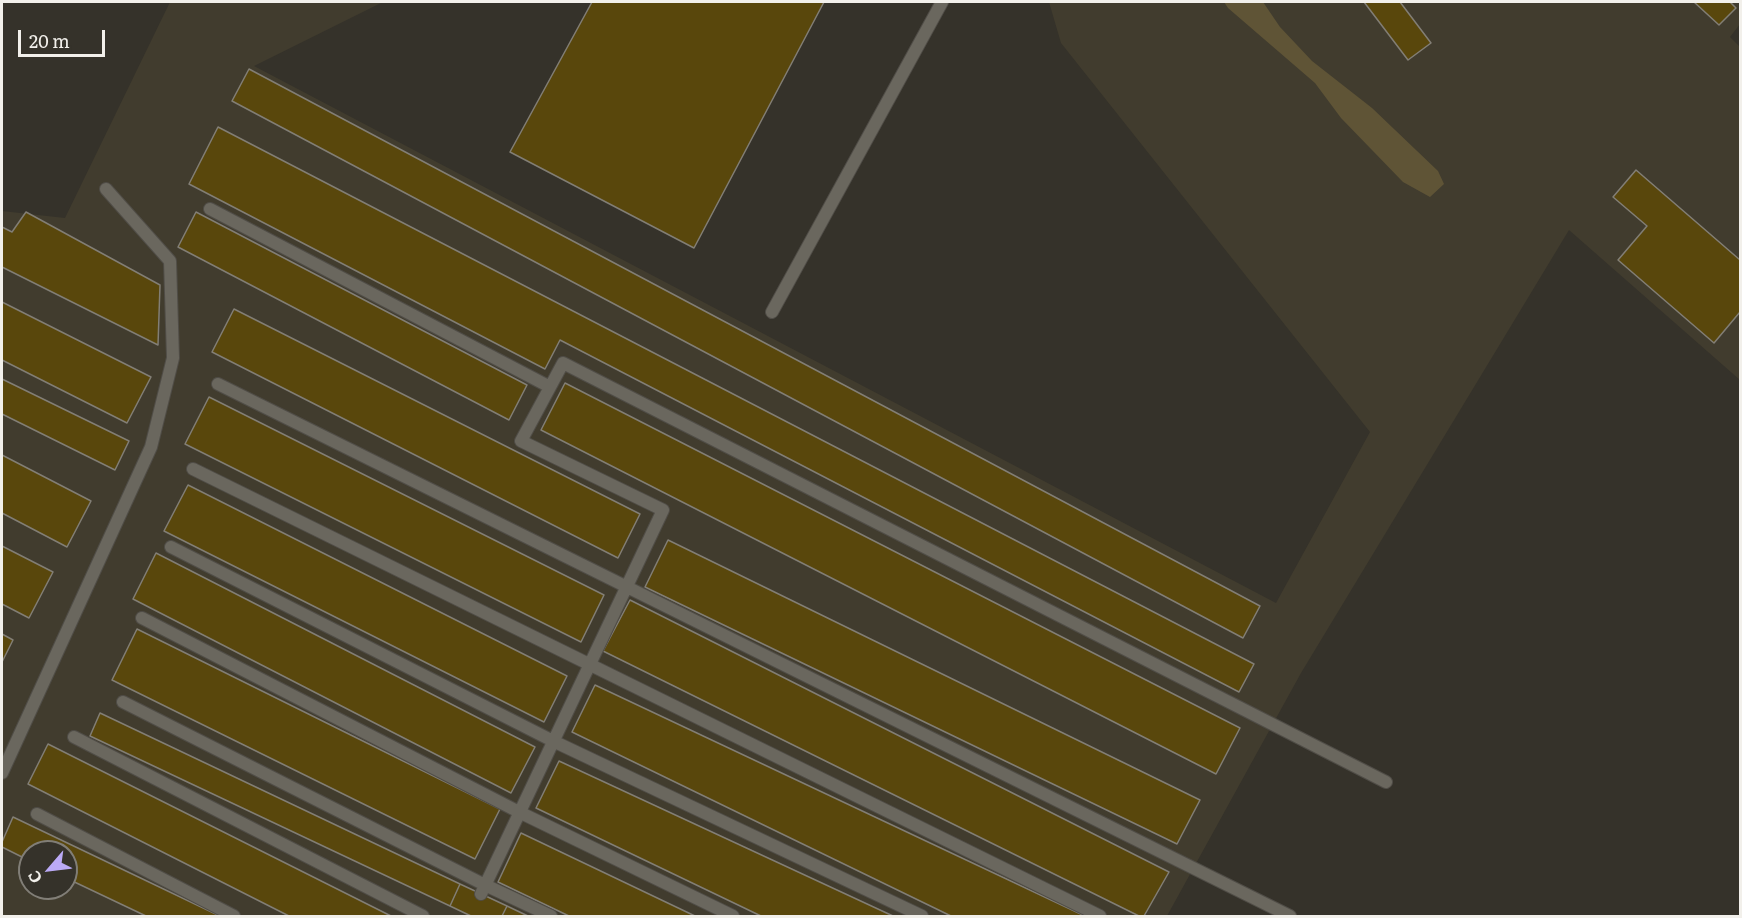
<!DOCTYPE html>
<meta charset="utf-8">
<style>
body{margin:0}
#map{position:relative;width:1742px;height:918px;overflow:hidden;background:#35322a;font-family:Literata,serif}
canvas{display:block}
.frame{position:absolute;inset:0;border:3px solid #f2f0eb;pointer-events:none}
.north{position:absolute;left:18px;top:840px;width:60px;height:60px;box-sizing:border-box;background:#35322a;border:2px solid #817e77;border-radius:50%;rotate:242deg;font-size:16px;font-weight:700;line-height:24px;text-align:center;color:#f2f0eb}
.north::after{content:'';display:block;margin:auto;width:21px;height:27px;background:#bbaaf6;clip-path:polygon(50% 0,100% 100%,50% 72%,0 100%)}
.scale{position:absolute;left:18px;top:30px;width:87px;height:27px;box-sizing:border-box;border:3px solid #f2f0eb;border-top:0;padding-left:8px;font-size:18px;line-height:21px;white-space:nowrap;color:#f2f0eb;-webkit-text-stroke:4px #35322a;paint-order:stroke}
</style>
<div id="map">
<canvas width="1742" height="918"></canvas>
<div class="frame"></div>
<div class="north">С</div>
<div class="scale">20 m</div>
</div>
<script>
const ctx = document.querySelector('canvas').getContext('2d');
ctx.lineJoin = 'round';
function fill(path, color) { ctx.fillStyle = color; ctx.fill(path, 'evenodd'); }
function strokePath(path, color, width, dash) { ctx.strokeStyle = color; ctx.lineWidth = width; ctx.lineCap = dash ? 'butt' : 'round'; ctx.setLineDash(dash || []); ctx.stroke(path); }
fill(new Path2D(`
 M170 2H383L254 66 1276 603 1370 432 1061 43 1049 2H1740V24L1730 37 1740 47V380L1569 230 1301 673 1167 916H2V211L65 218ZM30 852H66V888H30Z`), '#413c2e');
fill(new Path2D(`
 M1224 2H1263L1280 27 1312 61 1372 108 1438 171 1444 184 1430 197 1403 182 1341 118 1315 83 1228 8Z`), '#5f5436');
const building = new Path2D(`
 M592 2H824L694 248 510 152Z
 M1364 2H1400L1431 43 1408 60Z
 M1694 2H1730L1736 8 1719 25Z
 M249 69 1260 606 1243 638 232 101Z
 M218 127 1254 664 1239 692 560 340 545 369 189 184Z
 M1636 170 1740 260V312L1714 343 1618 260 1647 226 1613 197Z
 M26 212 160 285 158 345 2 267V227L12 232Z
 M196 212 527 385 509 420 178 247Z
 M2 302 151 377 127 423 2 360Z
 M234 309 640 514 618 558 212 352Z
 M2 379 129 441 115 470 2 414Z
 M565 383 1240 728 1216 774 541 430Z
 M209 397 604 595 581 642 185 444Z
 M2 455 91 501 67 547 2 513Z
 M188 485 567 676 544 722 164 531Z
 M668 540 1200 800 1177 844 645 587Z
 M2 546 53 572 29 618 2 604Z
 M156 553 535 747 511 793 133 599Z
 M630 600 1169 872 1144 916H1139L603 651Z
 M137 629 500 809 475 859 112 680Z
 M2 634 13 640 2 662Z
 M595 685 1085 916H951L572 732Z
 M100 713 460 884 450 906 90 736Z
 M48 744 391 916H289L28 784Z
 M559 761 893 916H761L536 808Z
 M13 817 220 916H146L66 878V852H30V861L2 847V842Z
 M521 833 695 916H569L498 882Z
 M460 884 507 906 502 916H471L450 906Z
 M507 906 528 916H502Z`);
fill(building, '#59470c');
strokePath(building, '#827e75', 1.5);
const service = new Path2D(`
 M210 209 550 387
 M772 312 942 2
 M218 384 1290 916
 M193 469 1100 916
 M171 547 553 741 922 916
 M142 618 519 812 733 916
 M123 702 485 885 551 916
 M74 737 423 916
 M2 773 151 447 173 358 170 261 106 189
 M37 814 234 916
 M481 894 663 510 521 441 563 363 1386 782`);
strokePath(service, '#504d47', 14);
strokePath(service, '#6a675e', 12);
</script>
